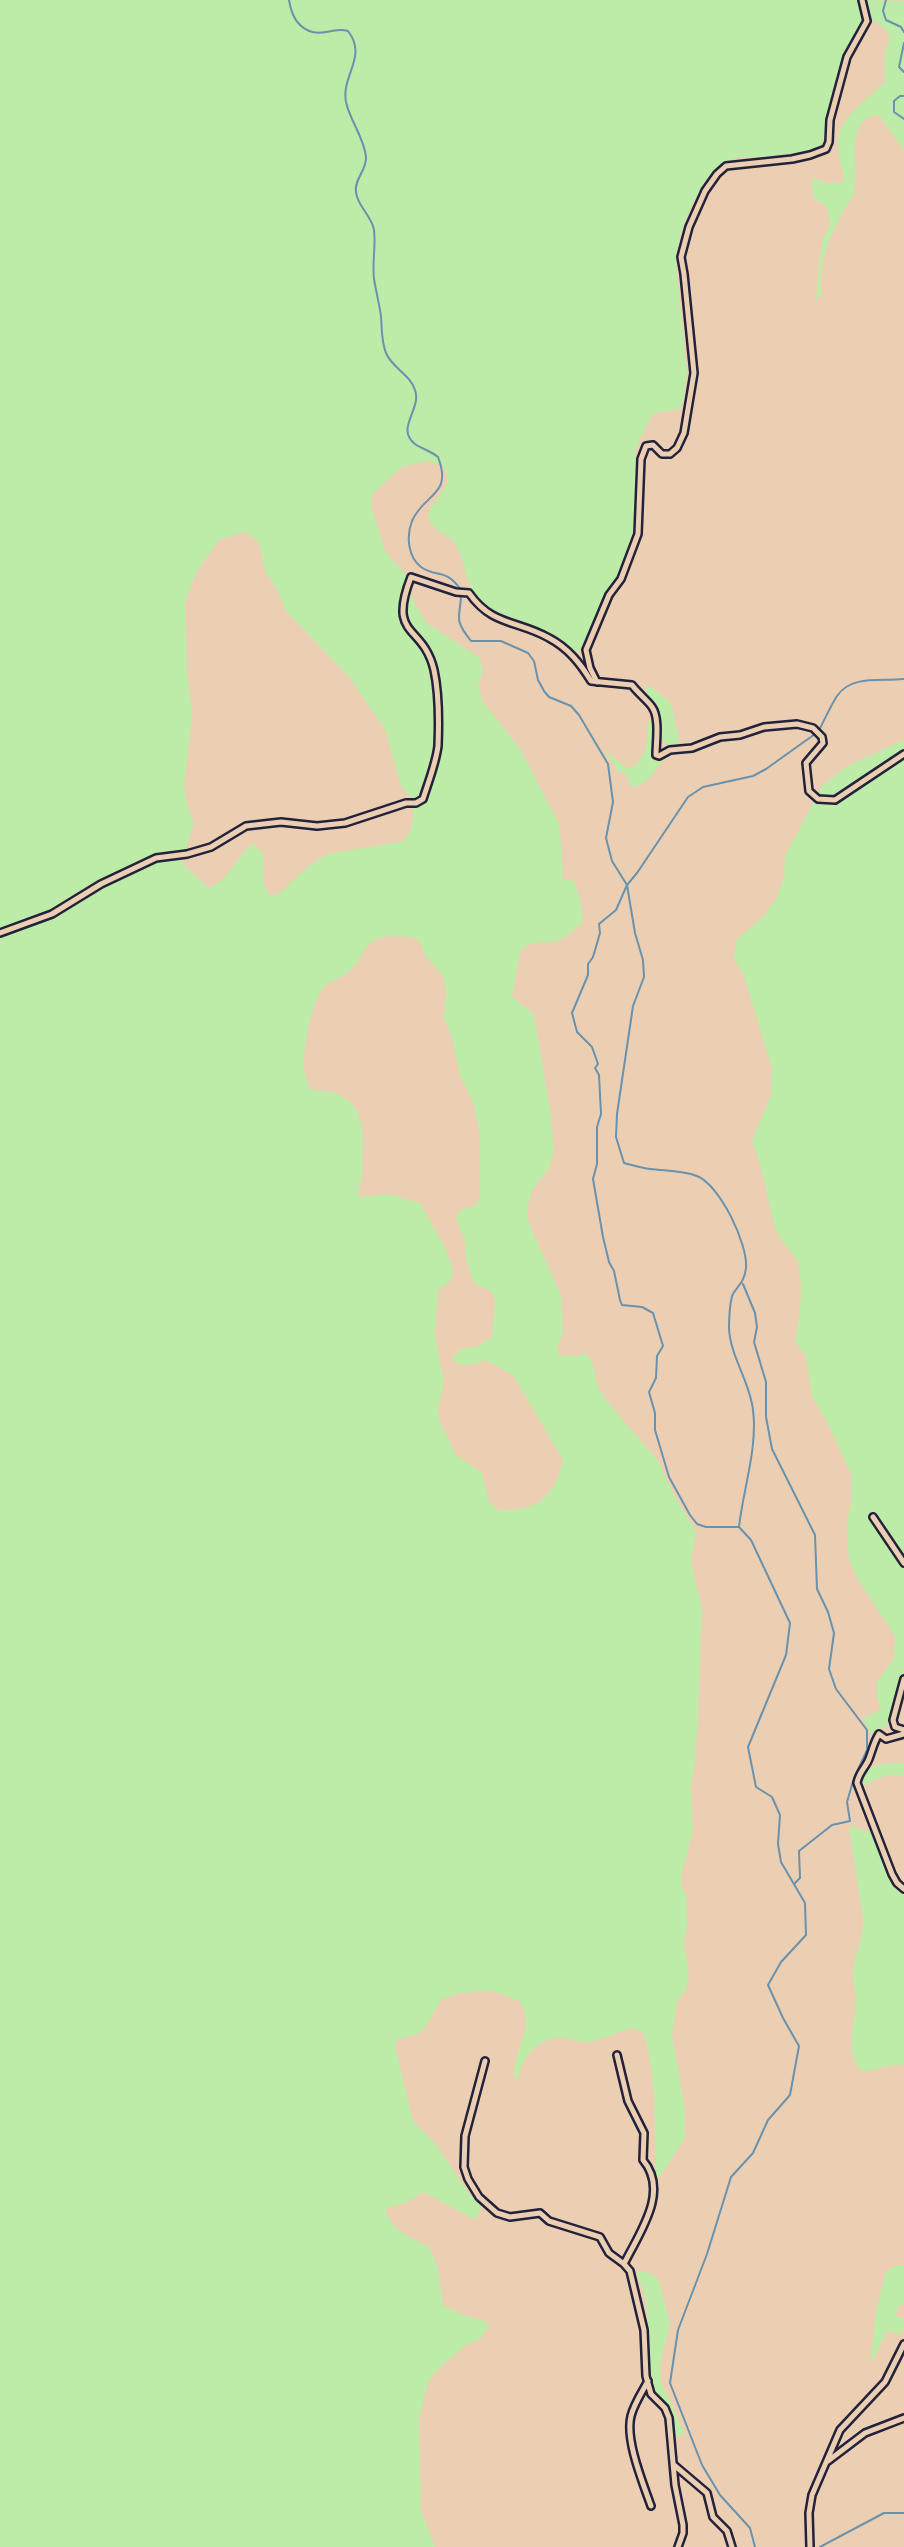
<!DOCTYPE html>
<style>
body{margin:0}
canvas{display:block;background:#eccfb2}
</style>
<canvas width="904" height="2547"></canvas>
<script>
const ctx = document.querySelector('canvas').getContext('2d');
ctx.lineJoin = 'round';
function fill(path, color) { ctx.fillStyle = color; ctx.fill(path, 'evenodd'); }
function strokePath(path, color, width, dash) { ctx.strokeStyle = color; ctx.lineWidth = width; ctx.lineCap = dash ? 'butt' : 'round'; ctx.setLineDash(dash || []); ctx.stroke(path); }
fill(new Path2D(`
 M0 0H858L865 22 844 56 822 146C801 157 781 157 758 157 751 158 743 157 736 158 703 167 677 231 676 262L687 373 682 408 653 414 638 443 635 454 638 475 635 532 631 549 619 577 607 593 582 647 577 653C561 643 547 634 530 625 513 616 490 617 477 600 465 583 466 563 456 545 450 535 433 531 429 520 425 507 445 495 447 482 447 477 445 471 444 466L427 461 401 467 373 494 371 506 385 551 405 574 414 602 427 623 480 658 483 672 478 687 482 700 521 750 560 826 563 879 574 881 581 901 583 922C576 926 572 933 565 937 549 948 539 936 521 949L512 997 534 1014 551 1116 554 1152 549 1168 532 1191 528 1205 527 1219 561 1295 563 1334 557 1345 559 1355 577 1356 584 1353 592 1361 597 1385 605 1399 658 1461 675 1497 696 1531 691 1561 702 1609 698 1720 694 1771 691 1785 693 1831 682 1871 681 1885 686 1895 687 1925 684 1943 689 1975 685 1991 677 2002 672 2035 685 2108V2139L656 2182C654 2132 658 2083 644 2034L635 2028C619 2030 605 2040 588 2042 581 2043 574 2039 566 2038 540 2036 522 2055 518 2079L514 2077C513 2046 536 2031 520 2001L492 1991 460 1993 441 2000 425 2028 418 2034 398 2039 395 2046 413 2121 435 2143 470 2195 482 2206 476 2220 424 2192 407 2202 385 2209C392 2231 411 2237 430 2248L438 2269 443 2305 463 2315 486 2321 489 2326 480 2339 466 2345 436 2371 428 2382 419 2419 421 2510 435 2547H0ZM244 532 259 542 265 572 278 591 285 610 350 678 386 731 400 784 413 801V821L408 836 404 841 327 854 307 867 279 894 269 895 264 883 263 853 252 843C237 858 228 880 209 888L182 863 194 823 188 808 184 787 192 716 187 669 185 602 197 571 219 540ZM386 936 412 937 420 942 425 955 443 976 446 991 444 1018 452 1037 460 1076 473 1102 480 1135V1194L477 1205 463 1209 458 1213 456 1219 465 1241V1256L474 1284 491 1291 495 1301 492 1337 476 1347 460 1349 452 1360C463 1368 473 1365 485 1360L513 1375 563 1460C554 1498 538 1511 498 1510L489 1501 482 1473 456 1455 440 1422 438 1410 444 1382 435 1334 438 1290C444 1286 452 1282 453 1274 454 1258 427 1217 420 1203L390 1194 358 1197C358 1189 361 1183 362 1176 364 1130 369 1091 311 1090 307 1082 304 1073 304 1064 304 1045 312 999 325 986 333 979 345 977 352 969 367 953 359 944 386 936Z
 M865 0 904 1V150L880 117 875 115C843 123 860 170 854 193 852 200 846 205 843 212 830 236 816 267 822 295L816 300 819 263 823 239 830 224 827 207 813 197 812 178 828 183 844 182C843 170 839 160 838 148 835 118 868 101 885 81 885 72 884 62 885 52 886 47 890 42 889 36 886 22 869 29 865 0Z
 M649 685 671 703 680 743 667 746 662 739 657 707 643 694Z
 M653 719V759L657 762 664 759C656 770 648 785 632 787L625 774 617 770 604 750 626 767 632 768C645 758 649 740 648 723Z
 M904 740V1674L894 1697 888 1725 872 1735 862 1719 881 1709 877 1698V1682L894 1658 895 1636 857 1578 849 1560 847 1521 852 1500V1476L827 1422 812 1396 806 1357 795 1341C799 1322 805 1279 797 1261 792 1250 780 1242 776 1230 767 1200 764 1170 752 1141L771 1095 772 1068 744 976 734 958 736 940 761 919 776 899 784 878 785 856 822 786 847 766Z
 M904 1763V1775L884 1776 862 1786C861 1761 886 1764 904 1763Z
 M849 1826 873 1833 895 1884 904 1891V2065C888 2063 876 2072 861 2071 843 2048 857 2022 856 1996 855 1987 852 1978 853 1969 856 1952 863 1938 863 1920Z
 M897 2265H904V2305L900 2304 895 2315 904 2319V2329L900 2335 888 2330 870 2365 876 2312 886 2272Z
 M636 2271H645L658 2278 670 2323 660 2366 661 2382 685 2434 673 2438 670 2409 655 2393 647 2369 650 2367 646 2298Z`), '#bdeba8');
strokePath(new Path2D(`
 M289 0C292 20 303 36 326 32 335 31 339 28 348 31 368 57 341 75 346 102 350 121 364 137 366 157 367 170 354 179 356 192 357 206 372 216 374 230 376 246 372 263 374 279 376 291 379 303 381 316 382 327 381 341 386 353 392 368 410 374 415 390 422 409 395 429 415 444 422 449 431 451 438 457 453 496 424 493 412 521 406 536 408 557 421 567 436 578 445 567 461 590 462 617 451 616 471 641H501L528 653 534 661 538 680 544 691 549 697 571 706 579 715 608 764 613 802 606 838 612 861 627 885 616 910 599 924 600 933 593 957 588 964V975L572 1013 577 1032 592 1047 598 1064 595 1068 599 1075 601 1114 597 1127V1164L593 1179 603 1237 609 1262 614 1271 620 1300 622 1305 642 1307 653 1313 663 1346 657 1356 656 1378 649 1392 655 1413V1430L669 1477 690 1515 697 1524 706 1527H738
 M886 0 883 11 886 20 901 27 904 32
 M904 43 899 67 904 72
 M904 96H900L894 101V112L904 119
 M819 730C825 719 830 707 837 696 852 674 882 682 904 679
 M743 1284 755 1313 757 1327 754 1342 766 1382V1417L772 1449 815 1535 817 1589 828 1612 834 1633 829 1669 836 1689 867 1730V1750L854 1778 847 1802 850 1821 832 1825 799 1851 800 1878 795 1883
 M755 2547 750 2528 720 2495 702 2465 670 2383 678 2330 707 2254 731 2177 753 2153 768 2120 790 2095 799 2046 783 2018 768 1985 781 1962 806 1935 805 1903 781 1862 778 1844 780 1815 772 1797 756 1787 748 1747 786 1655 790 1623 751 1540 739 1527C743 1490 758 1447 753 1410 750 1382 730 1356 729 1328 729 1319 730 1305 732 1296 736 1286 744 1285 746 1268 748 1244 720 1185 697 1176 681 1170 666 1171 650 1169 641 1168 632 1165 624 1163L616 1137 617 1114 633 1006 644 977 643 960 635 933 627 885 637 873 688 797 703 787 753 776 766 769 815 734
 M820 2547 884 2513H904`), '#6992ae', 2);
const minor = new Path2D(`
 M597 682 590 668 586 650 609 595 621 579 638 534 641 459 646 446 653 445 662 454H670L677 448 684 433 694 373 684 274 681 257 689 227 705 191 717 174 726 166 792 159 810 155 826 149 829 142 830 120 847 57 867 21 862 0
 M0 933 52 914 101 884 156 858 187 854 211 847 246 826 281 822 317 826 345 823 406 803H416L423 799C428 783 436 763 438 746 439 722 439 693 434 670 423 623 387 639 411 577L456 592 469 593C492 626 517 620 549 638 568 648 580 663 591 681L632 685C637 692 649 702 652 707 660 718 656 742 656 755L659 756 670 750 692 748 720 737 740 735 764 727 797 724 813 728 822 737 823 743 806 763 809 791 818 799 835 800 904 754
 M873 1517 904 1563
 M904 1679 893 1720 895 1727 904 1730
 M904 1734 886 1739 879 1734C874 1742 873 1748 870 1756 867 1767 859 1771 857 1783L892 1874 897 1883 904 1889
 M617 2055 628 2101 644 2133 643 2160C670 2192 639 2233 624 2264L630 2271 644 2330 646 2376 651 2394 665 2408 669 2418 675 2485 683 2525V2533L678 2547
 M485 2061 465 2136 464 2167 468 2179 479 2197 497 2213 510 2217 540 2213 549 2221 600 2237 609 2253 624 2264
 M648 2381C642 2392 634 2404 631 2416 625 2440 643 2483 651 2506
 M828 2461 865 2433 904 2418
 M674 2465 707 2493 713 2517 727 2531 732 2547
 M810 2547 809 2513 812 2495 840 2430 885 2382 904 2344`);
strokePath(minor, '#22223b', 10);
strokePath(minor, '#eccfb2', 5);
</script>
